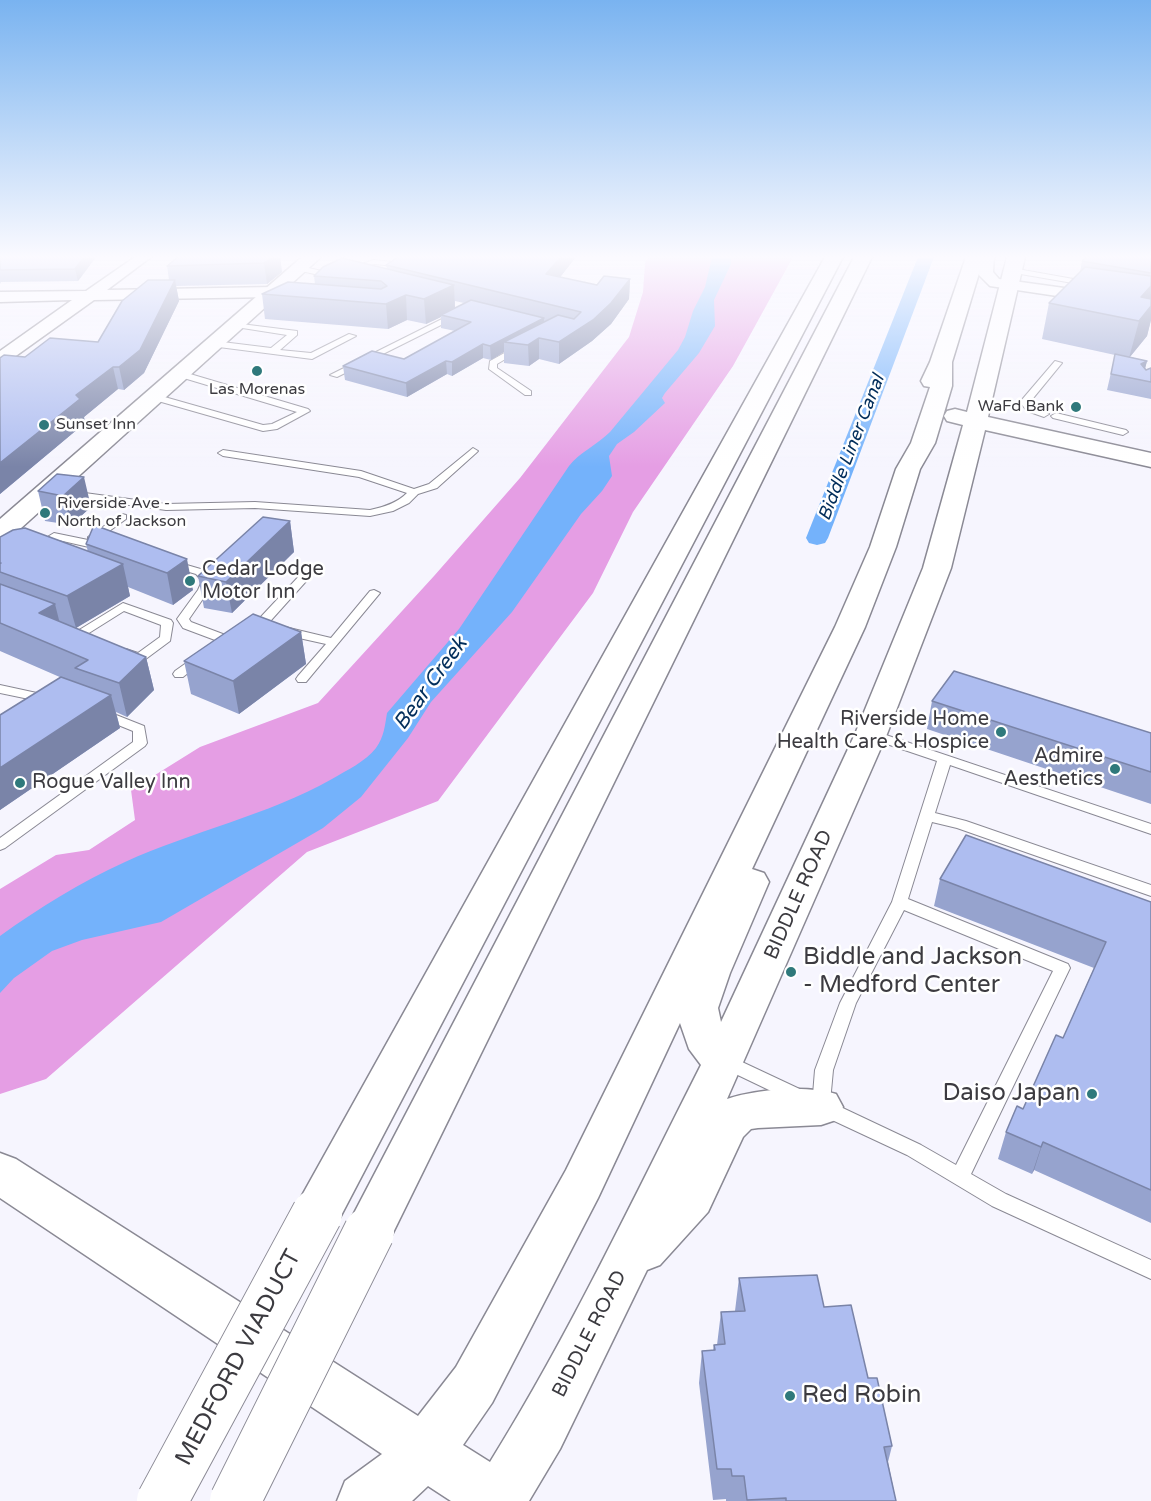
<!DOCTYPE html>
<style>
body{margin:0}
canvas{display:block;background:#f6f5fe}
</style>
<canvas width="1151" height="1501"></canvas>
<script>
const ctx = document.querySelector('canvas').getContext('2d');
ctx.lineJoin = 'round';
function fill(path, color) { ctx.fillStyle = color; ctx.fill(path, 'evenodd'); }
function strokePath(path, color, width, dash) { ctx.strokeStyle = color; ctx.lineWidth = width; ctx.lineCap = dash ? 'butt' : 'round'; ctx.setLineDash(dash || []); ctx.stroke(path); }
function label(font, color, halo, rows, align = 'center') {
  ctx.font = font + ' "Varela Round",sans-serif'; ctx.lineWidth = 5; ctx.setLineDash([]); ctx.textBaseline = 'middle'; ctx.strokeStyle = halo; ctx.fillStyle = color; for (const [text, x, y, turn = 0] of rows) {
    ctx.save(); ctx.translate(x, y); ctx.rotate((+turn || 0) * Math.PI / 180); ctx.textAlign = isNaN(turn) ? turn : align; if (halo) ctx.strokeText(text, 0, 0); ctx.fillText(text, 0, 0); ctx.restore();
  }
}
fill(new Path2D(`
 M648 257H793L733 366 633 512 593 593 438 801 307 852 46 1079 0 1094V889L56 855 89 850 135 820 131 790 200 747 318 703 434 576 520 478 629 337 643 292 645 263Z`), '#e59ee4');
fill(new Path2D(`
 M712 257H731V264L714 300 715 326 699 353 665 393 662 398 665 403 634 432 617 444 609 456 612 476 602 491 581 514 512 612 431 702 408 738 361 797 323 828 161 922 82 940 52 951 14 978 0 993V936C39 908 81 882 125 862 193 831 266 816 332 779 347 770 365 762 376 748 384 737 385 725 387 713L459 629 569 466C580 452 597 445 610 432L678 350 685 337 693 311 705 287Z`), '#74b2fb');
fill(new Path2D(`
 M918 257H934L828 538 825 543 817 545 809 543 806 538Z`), '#74b2fb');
const lane = new Path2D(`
 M373 260 405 263 409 265 405 267 374 264 350 272 346 270Z
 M300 266 339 275 340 277 336 279 297 270V266Z
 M1012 268 1090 282 1094 284 1090 286 1009 272V268Z
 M454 313 461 315 337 377 330 375Z
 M233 323 297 331V335L280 350 311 353 349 334 356 336 312 359 211 346V342L214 341 271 348 287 335 236 327 232 325Z
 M517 346 524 348 497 364V368L531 391V395H525L489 369 490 361Z
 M1055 361 1062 363 1030 402 1033 407 1049 414 1044 417 1027 411 1020 402Z
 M180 371 308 409 310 411 277 429 263 431 151 399 149 397 154 394 263 425 272 424 297 412 177 376V372Z
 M1056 413 1126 430 1128 432 1123 435 1053 418 1051 416Z
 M473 448 478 451 476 453 437 488 418 494 409 503 393 511 370 516 255 508 166 510 70 497 65 494 70 491 166 504 255 502 370 510C384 507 397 503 407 493L359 477 223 456 218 453 223 450 361 471 414 489 429 484Z
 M122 514 126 515V519L94 542 106 545V549L102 550 54 539 49 536 54 533 88 540V537Z
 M173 561 204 570 214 580 209 590 189 619 191 622 228 636 230 639C225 645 219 651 211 649L209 646 215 640 183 628 177 619 198 590 202 581 196 574 169 566 167 564Z
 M305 573 309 574V578L265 627H257L255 624 257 621 301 574Z
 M374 590 380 593 306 682H298L296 679 298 676 326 644 281 634 279 631 281 628 285 627 331 638 370 591Z
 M123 603 171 620 173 623 170 641 143 661C136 662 125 659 120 653L122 650 126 649 138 653 160 637 161 625 124 611 81 638H73L71 635Z
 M199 654 203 655 205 658 203 661 183 677H175L173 674 175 671Z
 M0 685 46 695 47 698 39 705H29L28 702 29 699 0 693Z
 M101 709 144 726 147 743 145 746 5 848 0 850V838L133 742V731L96 716 94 713Z
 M871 730 1151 824V834L950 765 935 813 966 821 1151 885V896L957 828 932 822 908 899 1068 964 1070 968 971 1174 1006 1194 1151 1260V1279L992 1206 907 1155 815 1112 812 1107 815 1070 840 1003 892 902 937 761 866 737 864 734 866 731ZM904 910 1053 971 956 1165 921 1145 830 1102 833 1070 856 1003Z
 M725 1054 806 1092 809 1097 806 1102 800 1104 794 1102 719 1066 716 1061 719 1056Z`);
const street = new Path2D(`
 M135 257H151L107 290 273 287 281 292 273 297 94 300 6 363 0 364V351L72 300 0 302V292L86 291Z
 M980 257H994L993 272 999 279 1151 300V310L990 286 979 275Z`);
const secondary = new Path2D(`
 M966 257H984L952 362V386L935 443 920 469 896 547 865 627 752 869 764 873 769 882 730 973 718 1008 721 1022 855 734 923 568 963 425 947 421 944 416 947 411 955 409 967 412 1007 257H1025L988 417 1151 453V467L985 430 951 568 887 734 727 1099C756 1089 808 1085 836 1094L843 1107 836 1120 821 1125 758 1128 751 1129 743 1137 708 1212 660 1265 647 1270 560 1449 529 1501H451L428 1486 412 1501H337L345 1481 382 1454 0 1198V1153L16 1159 418 1416 456 1367 566 1170 835 627 870 547 896 469 911 443 930 387 924 386 921 381 930 362ZM680 1023 689 1049 701 1065C633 1199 569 1335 490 1462L463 1445 492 1403 598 1198Z`);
const primary = new Path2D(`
 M302 257H321L9 539 0 541V519Z`);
const highway = new Path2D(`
 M825 257H843L334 1229 317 1235 300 1229 294 1214 300 1199Z
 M854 257H872L386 1247 369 1253 352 1247 345 1232 352 1217Z`);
strokePath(lane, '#8a8994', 2);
strokePath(street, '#8a8994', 3);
strokePath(secondary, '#8a8994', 3);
strokePath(primary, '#8a8994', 3);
strokePath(highway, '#8a8994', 3);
fill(lane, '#fff');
fill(street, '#fff');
fill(secondary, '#fff');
fill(primary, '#fff');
fill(highway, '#fff');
const highwayBridge = new Path2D(`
 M162 1501 317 1214
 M235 1501 369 1232`);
strokePath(highwayBridge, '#8a8994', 52, []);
strokePath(highwayBridge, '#fff', 50);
fill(new Path2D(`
 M0 257H96L78 281 1 282 0 284Z
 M280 257 282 272 267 284 176 286 179 301 144 373 124 390 118 389 84 417 85 423 0 494V358L25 357 98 342 169 280 167 266Z
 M394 257H576L560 277 597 285 630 279 629 299 611 324 592 341 559 364 539 359 529 366 504 363V352L491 360 483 358 452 376 447 374 407 397 345 380 343 366 404 359 455 331 441 328V317L426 324 407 320 388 329 265 319 262 294 315 284 314 276 387 269 386 265 394 259ZM455 301 464 303 455 308Z
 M1151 257V320L1147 336 1130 357 1147 361 1145 368 1146 370 1151 368V399L1107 390 1115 355 1042 339 1049 303 1080 272 1082 261Z
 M57 474 91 507 71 525 45 521 38 491Z
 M290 521 294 552 232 613 204 608 198 576Z
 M94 525 193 590 173 605 128 587 130 596 76 628 59 622 146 657 154 690 127 717 116 712 120 728 0 810V715L62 678 0 651V537L88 552 86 544Z
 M301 632 306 664 239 714 191 694 184 661Z
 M932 701 1151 733V804L927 729Z
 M940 879 1151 902V1223L1034 1170 1032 1174 998 1159 1006 1132 1023 1109 1063 1038 1094 968 934 906Z
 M739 1278 824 1307 868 1378 892 1446 888 1462 896 1501H726V1499L713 1500 699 1383 702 1351 713 1350 714 1345H717L721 1312 735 1311Z`), '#96a3ce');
fill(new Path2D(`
 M84 257H96L78 281 75 269Z
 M272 257H280L282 272 267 284 264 263Z
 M561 257H576L547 294 546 274Z
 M630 279 629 299 611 324 592 341 559 364V342Z
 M175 280 179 301 144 373 124 390 119 367Z
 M454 285 455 310 441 315V317L426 324 424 299Z
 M1151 286V320L1147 336 1129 358 1139 321 1141 297Z
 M406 295 407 320 388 329 386 304Z
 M544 318V331L504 342V352L491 360 490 346Z
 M539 338V359L529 366 528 345Z
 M483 344V358L452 376V362Z
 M446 361 447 374 407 397 406 383Z
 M1147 361 1143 377 1137 380 1141 364Z
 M113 367 118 389 84 417 85 423 0 494V463L76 395Z
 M84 477 91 507 71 525 63 496Z
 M290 521 294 552 232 613 226 582Z
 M187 559 193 590 173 605 167 573Z
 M123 564 130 596 76 628 67 596Z
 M55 604 63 636 39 613Z
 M301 632 306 664 239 714 233 681Z
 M146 657 154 690 127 717 119 683Z
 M111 695 120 728 0 810V768Z
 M1043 1142 1034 1170 1032 1174 1041 1147Z`), '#7a84a8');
const building = new Path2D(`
 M0 257H84L75 269 0 270Z
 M178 257H272L264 263 167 266Z
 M398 257H561L546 274 597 285 604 276 630 279 611 303 593 320 559 342 539 338 528 345 504 342 558 315 574 319 581 312 386 265Z
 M1087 257H1151V273L1082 261Z
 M342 258 454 285 424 299 406 295 386 304 262 294 288 282 381 289 387 286 381 281 314 276 323 267Z
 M1085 267 1151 276V286L1141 297 1151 299V306L1139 321 1049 303Z
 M148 280H175L140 350 119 367H113L76 395 80 399 0 463V358L4 355 25 357 50 338 98 342 122 301Z
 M471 300 544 318 490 346 483 344 452 362 446 361 406 383 343 366 372 351 404 359 471 322 441 315Z
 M1115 354 1147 361 1141 364 1146 370 1151 368V382L1111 374Z
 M57 474 84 477 63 496 38 491Z
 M263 517 290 521 226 582 198 576Z
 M94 525 187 559 167 573 86 544Z
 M25 528 123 564 67 596 0 572V564L1 563H0V537L13 530Z
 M0 584 55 604 39 613 146 657 119 683 75 668 88 660 0 623Z
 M253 614 301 632 233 681 184 661Z
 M954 671 1151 733V772L932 701Z
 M61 677 111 695 0 768V715Z
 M966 835 1151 902V1190L1043 1142 1041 1147 1006 1132 1017 1106 1023 1109 1056 1035 1063 1038 1106 942 940 879Z
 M817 1275 824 1307 851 1305 868 1378H877L892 1446 884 1447 896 1501H786V1498L747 1500 744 1476H732L731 1469H717L702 1351 715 1350 714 1345 725 1344 721 1312 745 1311 739 1278Z`);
fill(building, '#aebdf0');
strokePath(building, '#7a84a8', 1.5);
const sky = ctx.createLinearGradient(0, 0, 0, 467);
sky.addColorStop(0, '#79b3f0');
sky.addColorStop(0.55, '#fbfaff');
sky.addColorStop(1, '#fbfaff00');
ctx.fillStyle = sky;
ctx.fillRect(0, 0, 1151, 467);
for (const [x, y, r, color] of [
 [257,371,6,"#2f797b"],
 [1076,407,6,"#2f797b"],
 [44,425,6,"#2f797b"],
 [45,513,6,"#2f797b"],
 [190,581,6,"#2f797b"],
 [1001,732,6,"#2f797b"],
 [1115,769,6,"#2f797b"],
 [20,783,6,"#2f797b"],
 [791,972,6,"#2f797b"],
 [1092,1094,6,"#2f797b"],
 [790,1396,6,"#2f797b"]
]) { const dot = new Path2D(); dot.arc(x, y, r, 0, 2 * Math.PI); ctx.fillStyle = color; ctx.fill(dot); strokePath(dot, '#fff', 2); }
label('16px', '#3c3b40', '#fff', [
 ["Las Morenas",257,390,"center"],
 ["WaFd Bank",1064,407,"right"],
 ["Sunset Inn",56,425],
 ["Riverside Ave -",57,504],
 ["North of Jackson",57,522]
], 'left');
label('italic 18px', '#022e5b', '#fff', [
 ["Biddle Liner Canal",852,448,-69]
]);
label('20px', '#3c3b40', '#fff', [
 ["Cedar Lodge",202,570],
 ["Motor Inn",202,593],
 ["Riverside Home",989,720,"right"],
 ["Health Care & Hospice",989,743,"right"],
 ["Admire",1103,757,"right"],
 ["Aesthetics",1103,780,"right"],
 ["Rogue Valley Inn",32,783]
], 'left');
label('20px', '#3c3b40', '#fff', [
 ["BIDDLE ROAD",799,895,-66],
 ["BIDDLE ROAD",590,1334,-63]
]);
label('italic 21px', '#022e5b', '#fff', [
 ["Bear Creek",431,684,-54]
]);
label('24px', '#3c3b40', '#fff', [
 ["Biddle and Jackson",803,958],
 ["- Medford Center",803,986],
 ["Daiso Japan",1080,1094,"right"],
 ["Red Robin",802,1396]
], 'left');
label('24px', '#3c3b40', '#fff', [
 ["MEDFORD VIADUCT",239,1358,-62]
]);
</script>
